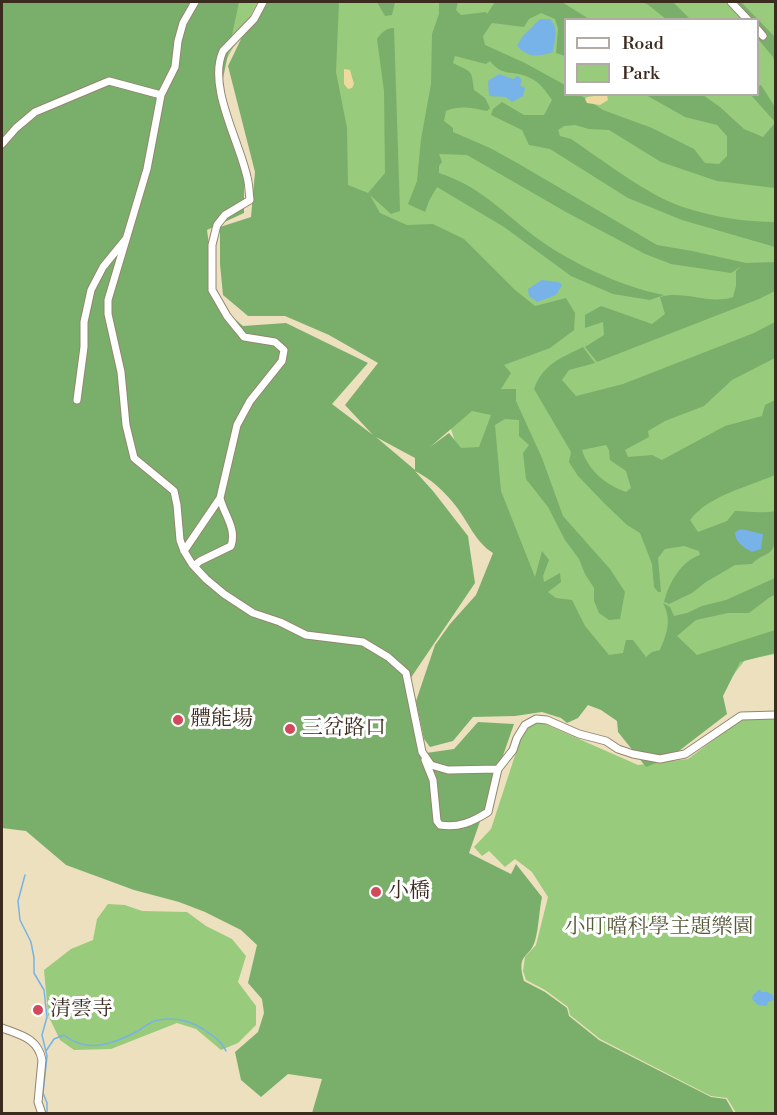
<!DOCTYPE html>
<meta charset="utf-8">
<style>
body{margin:0}
#map{position:relative;width:777px;height:1115px;overflow:hidden;background:#ede0be;font-family:"Libre Bodoni",serif}
canvas{display:block}
.frame{position:absolute;inset:0;border:3px solid #3b2a1e;pointer-events:none}
.legend{position:absolute;left:564px;top:18px;width:195px;height:78px;box-sizing:border-box;background:#fff;border:2px solid #b1aaa5;margin:0;padding:8px 10px;list-style:none;font-size:18px;color:#3b2a1e}
.legend li{display:flex;align-items:center;gap:12px;height:30px}
.legend b{width:30px;border:2px solid #b1aaa5}
</style>
<div id="map">
<canvas width="777" height="1115"></canvas>
<div class="frame"></div>
<ul class="legend">
<li><b style="height:8px;background:#fff"></b>Road</li>
<li><b style="height:16px;background:#98cb7b"></b>Park</li>
</ul>
</div>
<script>
const ctx = document.querySelector('canvas').getContext('2d');
ctx.lineJoin = 'round';
function fill(path, color) { ctx.fillStyle = color; ctx.fill(path, 'evenodd'); }
function strokePath(path, color, width, dash) { ctx.strokeStyle = color; ctx.lineWidth = width; ctx.lineCap = dash ? 'butt' : 'round'; ctx.setLineDash(dash || []); ctx.stroke(path); }
function label(font, color, halo, rows, align = 'center') {
  ctx.font = font + ' "Libre Bodoni","Noto Serif TC",serif'; ctx.lineWidth = 6; ctx.setLineDash([]); ctx.textBaseline = 'middle'; ctx.strokeStyle = halo; ctx.fillStyle = color; for (const [text, x, y, turn = 0] of rows) {
    ctx.save(); ctx.translate(x, y); ctx.rotate((+turn || 0) * Math.PI / 180); ctx.textAlign = isNaN(turn) ? turn : align; if (halo) ctx.strokeText(text, 0, 0); ctx.fillText(text, 0, 0); ctx.restore();
  }
}
fill(new Path2D(`
 M204 2H258L224 64Z
 M303 2H775V654L745 660 720 692 601 657 513 577 465 472 448 420 353 226ZM566 20H758V94H566Z
 M744 717 775 719V1113H736L727 1098 711 1096 703 1092 600 1039 570 1015 568 1007 545 990 526 980 523 971 525 957 536 945 548 897 532 872 515 859 505 867 489 851 482 856 474 847 491 829 524 728 538 721 638 765 688 759Z
 M108 904 125 905 142 911 187 912 206 926 232 939 246 956 238 982 256 1006V1025L238 1043 221 1050 196 1029 177 1023 111 1049 74 1050 60 1040 48 1015 44 970 71 949 93 940 97 919Z`), '#98cb7b');
fill(new Path2D(`
 M2 2H239L222 83 244 170V213L207 230 217 304 243 326 286 323 368 363 332 404 373 435 345 405 378 363 329 335 285 316H248L223 295 220 264V227L251 217 255 172 228 66 242 37 262 9 258 2H339L336 72 347 128 348 185 368 193 385 173 384 91 377 39C382 32 386 28 394 28L400 211 391 214 370 195 380 213 407 225 433 224 464 239 515 290 535 306 566 298 575 313 574 330 550 348 504 365 511 373 501 389H516V401L542 458 563 516 610 569 625 592 620 619 609 620 599 613 594 601V588L585 574 579 559 565 540 548 507 526 479 523 453 529 445 519 436V420L505 419 495 425 501 491 535 577 542 551 549 560 543 576 544 582 560 573 561 582 548 592 556 598 572 600 585 626 609 655 623 653 626 640H633L646 657 652 652 660 650C667 633 672 621 663 603L670 607 674 616 687 613 702 606 726 600 775 578V595L770 597 749 613H728L696 620 677 636 697 655 775 630V653L740 662 723 696 727 714 671 757 646 767 618 732 617 721 601 710 588 705 578 718 567 723 561 718 542 712 515 716 473 717 453 741 430 747 424 739 416 701 435 645 450 624 476 595 493 553C475 542 468 521 455 505 444 491 431 479 415 471L433 491 468 536 475 583 406 685 415 730 426 753 454 749 478 722 514 724 469 853 511 874 516 864 542 897C539 911 539 927 535 941 529 960 516 952 524 981L545 992 567 1008 569 1016 599 1040 711 1097 726 1099 734 1113H312L322 1079 288 1074 261 1097 241 1080 235 1052 258 1032 264 1013 262 999 248 983 257 945 241 930 205 912 179 902 134 890 66 865 26 831 2 828ZM472 411 491 415 479 447 461 448 449 433 430 447ZM376 437 415 458V470Z
 M377 2H395L392 15 385 16Z
 M439 2H458L456 10 461 15 486 12 487 14 495 2H562L589 19 566 20 565 56 556 53 558 29 555 19 541 13 529 19 524 27 492 23 483 36 485 45 525 63 565 85 566 94 580 95 603 110 652 128 694 149 705 163 719 164 727 156V136L717 125 685 117 646 95H703L720 107 744 129 763 137 775 123V188L717 181 661 162 609 130 589 129 575 125 564 126 558 130 560 136 571 139C604 161 647 195 683 207 713 217 745 222 775 222V247L682 220 628 198 550 149 529 145 522 130 491 115 493 109 502 102 524 115H544L552 100C545 90 540 82 528 77 513 70 502 77 490 61L486 64 455 56 453 63C473 73 471 69 474 90L485 98 490 108 487 111C473 108 460 105 446 111L444 121 453 128V132L490 148 519 164 657 245 692 251 746 263 775 262V291L759 299 597 362 585 347 604 335 603 322 585 328V315L601 306 652 324 665 314 660 297C685 290 709 305 733 297L736 286V271L742 266 731 273 671 264 645 254 566 212 467 155 439 154 442 162 439 166V173C479 186 502 211 534 236 569 262 621 287 664 295L650 300 613 294 571 276 504 227 437 187 429 201 425 212 408 204 417 181 421 139 431 84 432 34 439 14Z
 M640 2H673L690 19H666L647 4Z
 M726 2H741L775 37V64L773 57 758 39V20L741 19Z
 M761 85 775 107V122L751 95 758 94V86Z
 M775 322V358L732 380 704 406 665 421 648 431 649 437 625 450 628 457 652 455 662 460 725 426 762 416 765 405 775 400V475C748 487 709 495 690 520L698 532 727 521 735 511C749 511 761 514 775 511 775 522 777 542 772 550 768 555 759 556 752 564L735 565 706 582 692 593 669 604 664 602C669 583 681 561 700 555L699 551 684 546 665 549 658 558 661 592H658L654 587 652 564 640 533 627 525 604 503 578 476 569 462 571 452 534 389C543 364 561 358 583 347L595 363 569 370 562 380 576 396 623 384 754 333ZM606 445 609 450 610 460 626 471 631 488 626 492C606 485 588 470 582 450Z`), '#7aaf6b');
fill(new Path2D(`
 M344 69 350 70 354 84 352 88 348 89 344 84Z
 M602 95H607L608 100 600 105 587 103 585 99 587 97Z`), '#eeda9e');
fill(new Path2D(`
 M540 19H550C559 29 555 39 553 52 537 57 529 58 517 46L522 37Z
 M499 74 513 79 518 76 522 80 520 85 525 88 523 96 512 102 506 97 489 96 488 81Z
 M542 280 558 282 562 285 556 295 537 302 529 296 528 289Z
 M741 529 763 534 761 549 752 552C743 547 735 542 735 532Z
 M760 989 761 992H767L773 995 774 1000 768 1002 767 1006 758 1005 752 999 753 995Z`), '#77b2e8');
strokePath(new Path2D(`
 M25 875 18 901 20 920 31 942 34 958V973L44 990 47 1017 42 1035 47 1056 43 1093 47 1103V1114
 M46 1051 54 1039 64 1035C88 1054 113 1044 138 1031 144 1027 151 1021 158 1020 175 1017 189 1020 203 1029 213 1036 221 1040 226 1051`), '#77b2e8', 1.5);
const minor = new Path2D(`
 M195 2 183 23 178 41 175 67 161 95 147 169 108 300V314L121 372 126 425 134 458 174 491 177 505 180 540 184 551 192 564 206 579 224 594 253 613 280 622 306 635 363 642 388 657 406 673 422 752 431 765 448 770 498 769 513 750 517 738 525 725 536 719 547 720 579 734 606 741 618 749 633 754 660 759 685 754 741 716 776 715
 M731 2 748 20
 M758 30 763 36
 M2 144 16 128 35 112 109 81 161 95
 M77 400 84 347V322L91 290 103 267 125 240
 M184 551 220 498 237 425 250 401 282 361 284 350 275 342 244 337 227 316 212 290V245L217 225 225 215 250 200C249 192 249 184 247 177 239 140 207 86 223 51L254 19 263 2
 M194 566 200 561 231 546C237 528 224 515 220 498
 M425 760 433 780 437 821 440 825C459 828 472 822 488 812L498 769
 M2 1028C20 1035 38 1038 42 1060L38 1102 42 1114`);
strokePath(minor, '#94856e', 9);
strokePath(minor, '#fff', 7);
for (const [x, y, r, color] of [
 [178,720,6,"#d1495b"],
 [290,729,6,"#d1495b"],
 [376,892,6,"#d1495b"],
 [38,1010,6,"#d1495b"]
]) { const dot = new Path2D(); dot.arc(x, y, r, 0, 2 * Math.PI); ctx.fillStyle = color; ctx.fill(dot); strokePath(dot, '#fff', 2); }
label('21px', '#3b2a1e', '#fff', [
 ["體能場",190,720],
 ["三岔路口",302,729],
 ["小橋",388,892],
 ["清雲寺",50,1010]
], 'left');
label('21px', '#575a3a', '#fff', [
 ["小叮噹科學主題樂園",659,928]
]);
</script>
